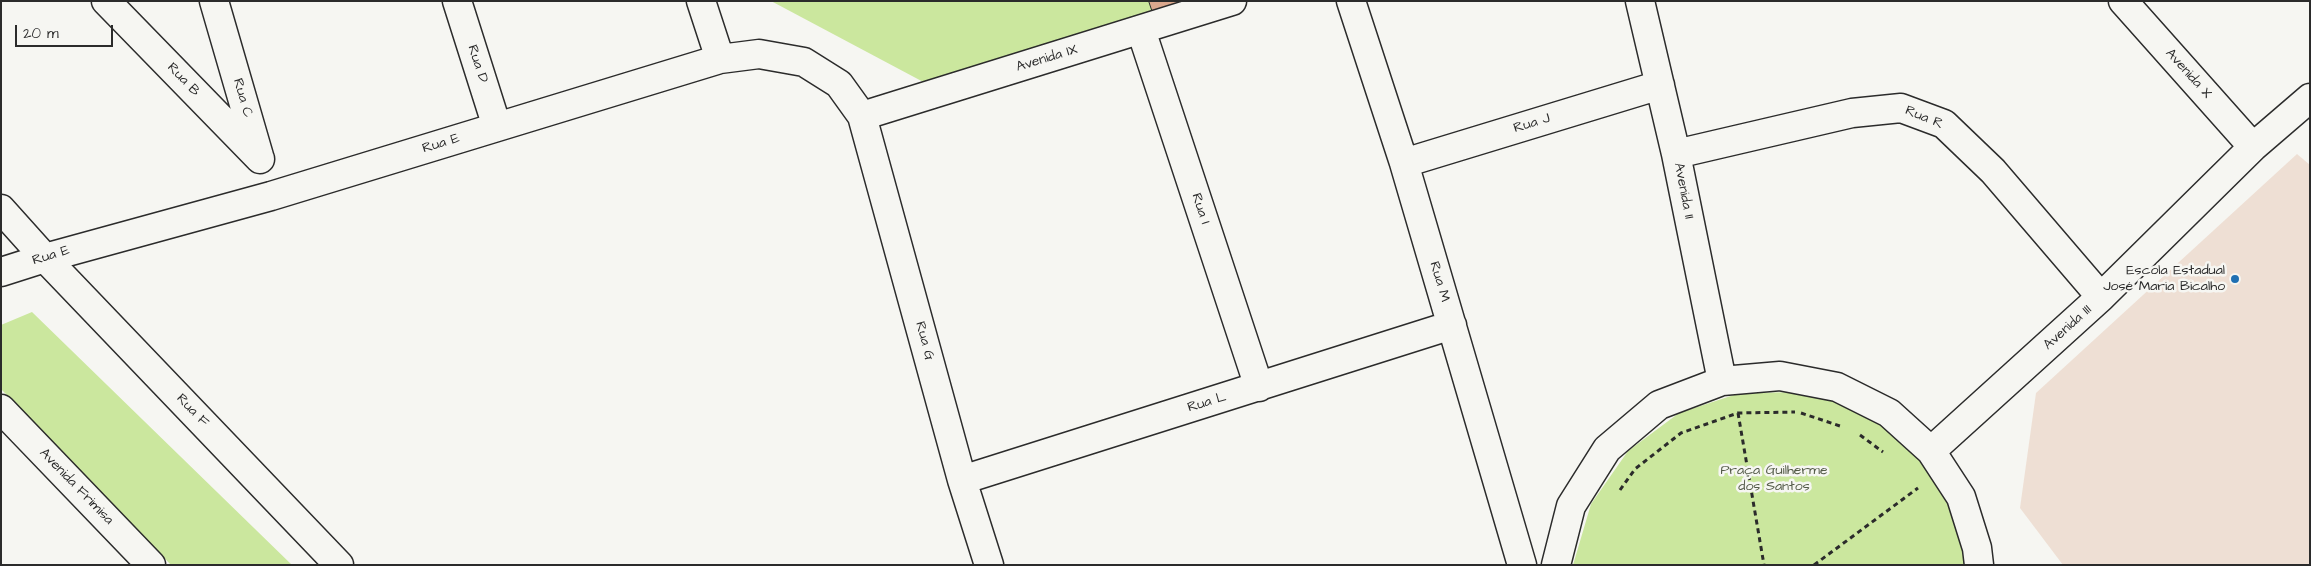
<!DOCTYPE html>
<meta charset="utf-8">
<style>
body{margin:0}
#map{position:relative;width:2311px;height:566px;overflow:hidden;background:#f6f6f2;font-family:"Architects Daughter",sans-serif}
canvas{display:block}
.frame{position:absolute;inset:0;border:2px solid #2b2b2b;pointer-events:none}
.scale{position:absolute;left:15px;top:25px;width:98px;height:22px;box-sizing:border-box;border:2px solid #2b2b2b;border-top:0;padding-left:6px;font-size:15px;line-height:18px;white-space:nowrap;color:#2b2b2b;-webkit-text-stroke:4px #f6f6f2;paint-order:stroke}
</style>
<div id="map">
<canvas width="2311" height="566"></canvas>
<div class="frame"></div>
<div class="scale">20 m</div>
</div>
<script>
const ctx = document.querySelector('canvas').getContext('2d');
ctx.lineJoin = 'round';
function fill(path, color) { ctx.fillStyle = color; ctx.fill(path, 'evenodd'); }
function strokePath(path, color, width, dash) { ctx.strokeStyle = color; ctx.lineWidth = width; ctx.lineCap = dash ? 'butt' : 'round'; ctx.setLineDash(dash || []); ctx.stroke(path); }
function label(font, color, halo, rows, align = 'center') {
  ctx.font = font + ' "Architects Daughter",sans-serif'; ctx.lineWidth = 5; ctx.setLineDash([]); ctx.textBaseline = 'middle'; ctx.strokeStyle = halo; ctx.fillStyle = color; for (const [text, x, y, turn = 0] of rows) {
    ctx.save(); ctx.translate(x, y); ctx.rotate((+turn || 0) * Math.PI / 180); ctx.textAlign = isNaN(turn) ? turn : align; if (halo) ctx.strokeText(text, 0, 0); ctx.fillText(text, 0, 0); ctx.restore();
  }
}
fill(new Path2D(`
 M2297 154 2310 165V565H2063L2020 508 2036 393Z`), '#eedfd4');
fill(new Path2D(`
 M771 1H1189L929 85Z
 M32 312 292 565H171L1 389V325Z
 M1804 392 1865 412 1916 449 1954 501 1974 565H1573L1591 504 1628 451 1679 413 1740 393Z`), '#cbe79e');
const building = new Path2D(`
 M1149 1H1189L1153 13Z`);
fill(building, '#dba88d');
strokePath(building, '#2b2b2b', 1);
const minor = new Path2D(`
 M106 1 260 159
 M214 1 259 156
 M457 1 497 127
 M701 1 720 59
 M1351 1 1404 163 1522 565
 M1640 1 1676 154 1722 381
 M2123 1 2253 147
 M1141 30 1259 387
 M862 116 1232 1
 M1676 154 1852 113 1901 108 1944 124 1993 171 2101 297
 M1404 163 1660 85
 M1 209 45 258 339 565
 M1 272 45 258 271 196 720 59 759 54 804 62 839 84 862 116 962 480 989 565
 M1 409 151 565
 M1931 451 2101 297 2253 147 2310 98
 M962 480 1452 325
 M1556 565 1571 506 1607 449 1659 405 1722 381 1780 376 1837 387 1889 413 1931 451 1961 497 1977 548 1979 565`);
strokePath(minor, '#2b2b2b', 31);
strokePath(new Path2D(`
 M1738 413 1764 565
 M1801 413 1843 427
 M1860 435 1883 452
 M1620 490 1635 469 1681 433 1738 413 1795 412
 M1814 565 1918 488`), '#2b2b2b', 3, [5, 4]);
strokePath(minor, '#f6f6f2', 28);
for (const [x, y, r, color] of [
 [2235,279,5,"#1f6fb2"]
]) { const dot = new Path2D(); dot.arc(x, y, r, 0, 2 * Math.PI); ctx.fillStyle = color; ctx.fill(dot); strokePath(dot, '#f6f6f2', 2); }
label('14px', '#2b2b2b', '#f6f6f2', [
 ["Avenida IX",1047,59,-17],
 ["Rua D",477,64,72],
 ["Avenida X",2188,74,48],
 ["Rua B",183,80,46],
 ["Rua C",242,98,74],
 ["Rua R",1924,118,22],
 ["Rua J",1532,124,-17],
 ["Rua E",441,144,-17],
 ["Avenida II",1683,191,79],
 ["Rua I",1200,209,72],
 ["Rua E",51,256,-17],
 ["Rua M",1439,282,73],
 ["Avenida III",2068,328,-42],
 ["Rua G",924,341,75],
 ["Rua L",1207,403,-17],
 ["Rua F",192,411,46],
 ["Avenida Frimisa",76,487,46]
]);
label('14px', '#2b2b2b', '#f6f6f2', [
 ["Escola Estadual",2225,271],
 ["José Maria Bicalho",2225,287]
], 'right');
label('14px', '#535a48', '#f6f6f2', [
 ["Praça Guilherme",1774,471],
 ["dos Santos",1774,487]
]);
</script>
